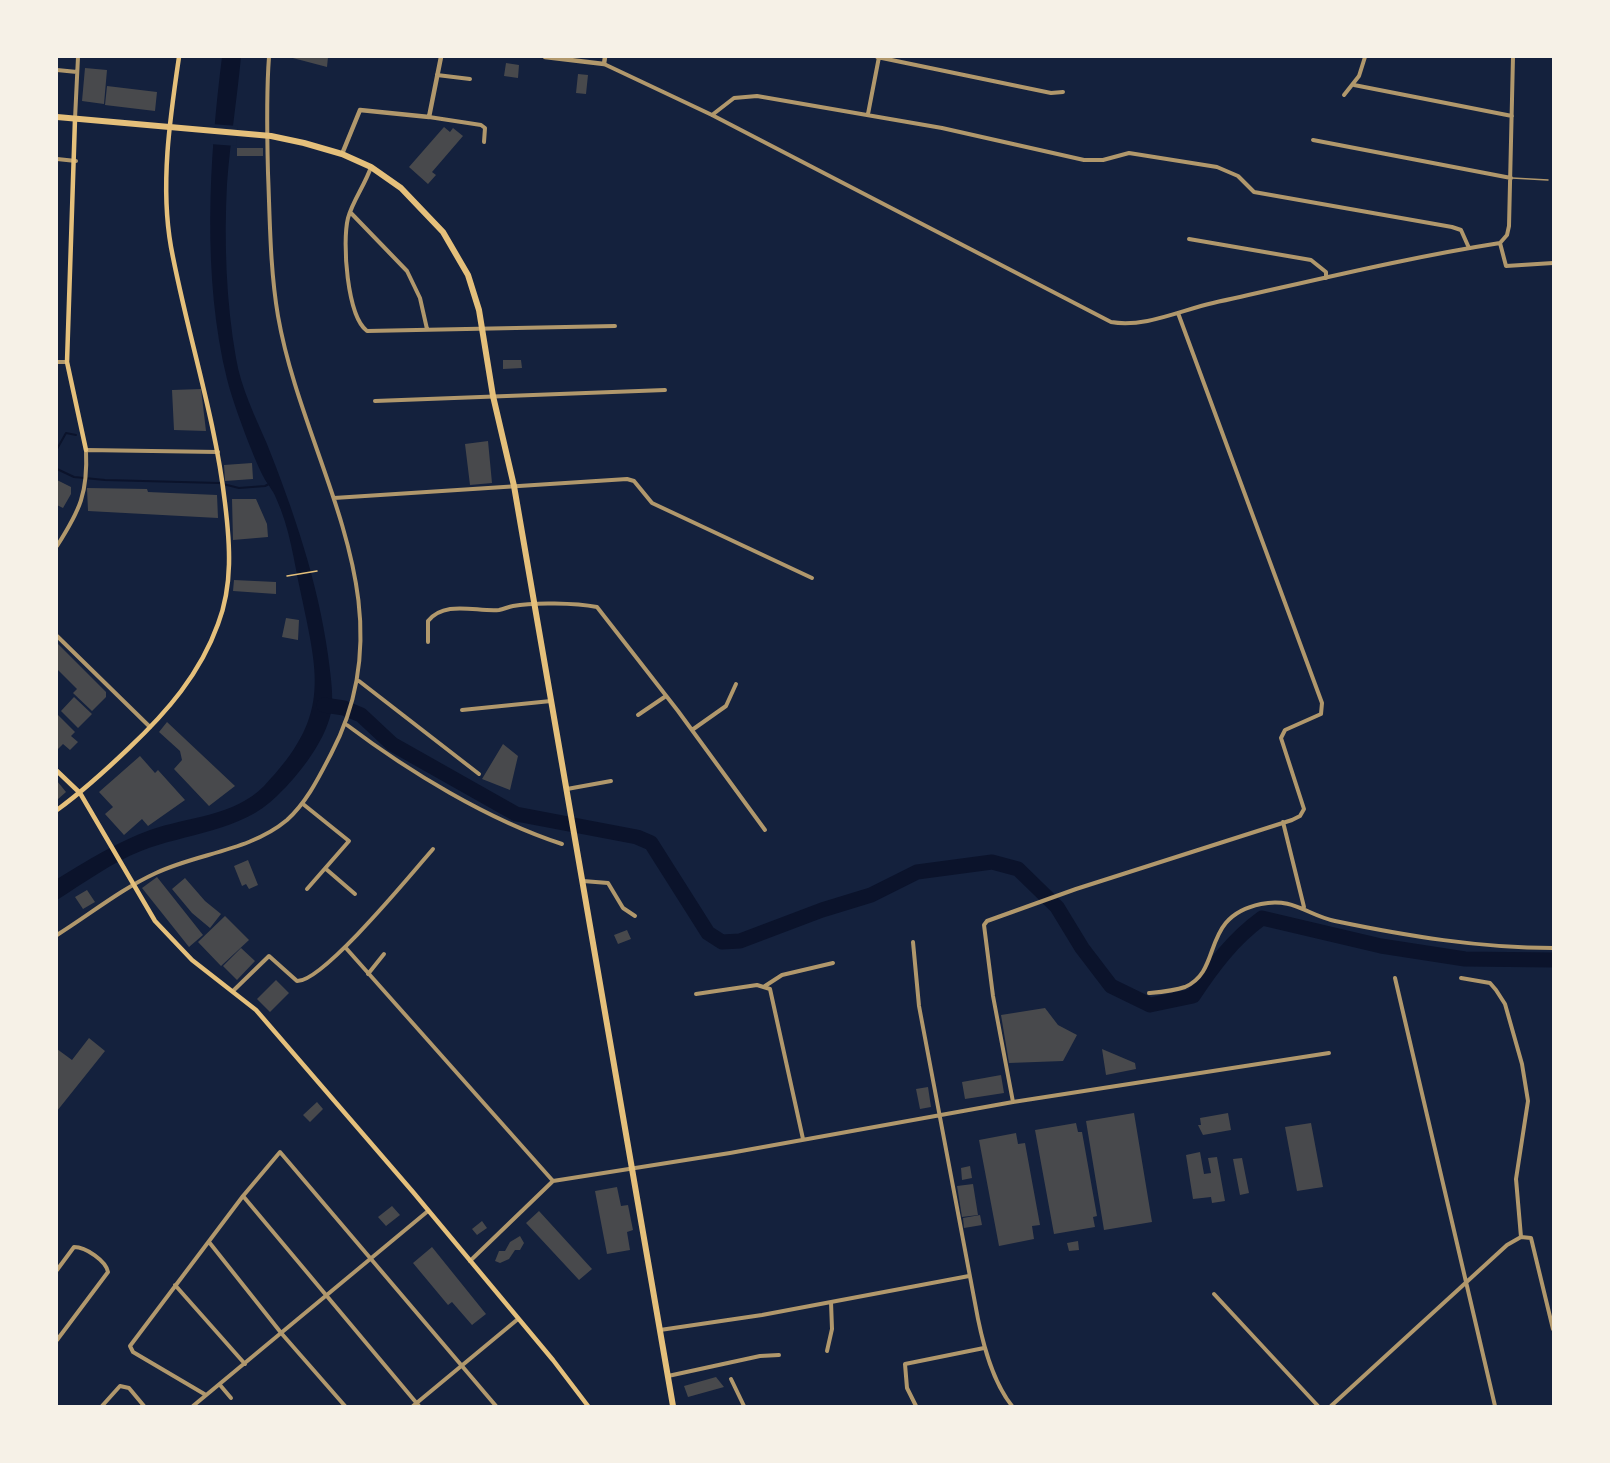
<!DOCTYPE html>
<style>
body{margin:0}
#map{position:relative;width:1610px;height:1463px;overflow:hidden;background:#14213d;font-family:"Nunito Sans",sans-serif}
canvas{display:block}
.frame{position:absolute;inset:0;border:58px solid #f6f1e7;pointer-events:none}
</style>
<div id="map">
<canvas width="1610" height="1463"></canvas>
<div class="frame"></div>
</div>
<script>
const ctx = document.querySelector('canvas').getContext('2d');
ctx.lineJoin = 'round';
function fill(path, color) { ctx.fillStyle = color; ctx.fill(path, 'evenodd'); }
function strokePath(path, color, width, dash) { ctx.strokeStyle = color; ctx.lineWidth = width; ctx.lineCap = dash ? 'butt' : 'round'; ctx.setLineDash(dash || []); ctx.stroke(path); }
fill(new Path2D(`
 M222 57H241C237 99 230 143 227 184 224 241 226 301 236 358 241 388 255 416 267 444 294 512 318 582 328 655 330 671 333 689 332 706 329 737 299 775 277 796 241 832 186 833 141 851 111 863 84 883 57 900V879C86 861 117 842 150 830 187 817 235 816 264 786 330 717 319 679 301 594 294 562 290 528 276 498 273 490 267 484 263 476 252 454 233 403 227 379 202 277 209 160 222 57Z`), '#0b132b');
fill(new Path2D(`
 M211 124 238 126 236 146 210 144Z`), '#14213d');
strokePath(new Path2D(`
 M57 449 66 433 76 435
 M57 469 74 477 105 480 219 483 239 488 265 486 269 484`), '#0b132b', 2);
strokePath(new Path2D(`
 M324 705 344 708 361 715 392 744 516 814 637 837 651 843 708 933 722 942 740 941 822 910 871 895 917 872 992 862 1018 869 1057 907 1082 948 1111 986 1150 1005 1193 996C1213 966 1233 939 1262 918L1381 946 1465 959 1553 960`), '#0b132b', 15);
fill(new Path2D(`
 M289 57H328L327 67Z
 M506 63 519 65 518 78 504 76Z
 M85 68 107 70 104 104 82 101Z
 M578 74 588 75 586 94 576 93Z
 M107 86 157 92 155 111 105 105Z
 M444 127 450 132 453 128 463 136 432 172 436 175 428 184 409 167Z
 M237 148H263V156H237Z
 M503 360H521L522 368 503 369Z
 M201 389 206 431 174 430 172 390Z
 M488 441 492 483 470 485 465 444Z
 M252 463 253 479 225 481 224 465Z
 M57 480 71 487V494L63 508 57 505Z
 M87 488 147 489 148 492 217 495 218 518 88 511Z
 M232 499H256L267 524 268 537 233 540Z
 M234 580 276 582V594L233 591Z
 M286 618 299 620 298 640 282 637Z
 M57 643 106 692V697L92 711 73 693 77 689 57 669Z
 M74 697 92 714 78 728 61 711Z
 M57 714 75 732 71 736 78 742 70 750 63 744 57 750Z
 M167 722 235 786 209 806 174 769 182 760 180 751 159 732Z
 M503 744 518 756 510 790 482 779Z
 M140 756 155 773 158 770 185 800 148 826 142 819 124 835 105 814 113 807 99 792Z
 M57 781 66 792 57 800Z
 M248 860 258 885 249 889 246 884 242 886 234 866Z
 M157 877 203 935 189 947 142 888Z
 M185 878 205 901 221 914 210 928 192 913 172 889Z
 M87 890 95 902 83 909 75 897Z
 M225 916 249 940 221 966 198 942Z
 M627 930 631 939 618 944 614 935Z
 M241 948 255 961 237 980 223 966Z
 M276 980 289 993 270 1012 257 999Z
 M1045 1008 1058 1025 1077 1035 1063 1061 1009 1063 1001 1015Z
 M89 1038 105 1051 57 1111V1049L72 1060Z
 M1102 1049 1135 1063 1136 1069 1106 1075Z
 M1001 1075 1004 1093 965 1099 962 1082Z
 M928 1087 931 1107 920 1109 916 1089Z
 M317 1102 323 1109 310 1122 303 1115Z
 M1134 1113 1152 1222 1104 1230 1086 1121Z
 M1228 1113 1231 1130 1203 1135 1198 1125H1201L1200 1118Z
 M1076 1123 1078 1132H1082L1097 1216 1093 1217 1095 1227 1054 1234 1035 1130Z
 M1311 1123 1323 1187 1297 1191 1285 1127Z
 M1016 1133 1018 1144 1025 1143 1040 1225 1032 1226 1034 1239 999 1246 979 1140Z
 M1200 1152 1204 1174 1211 1173 1208 1158 1217 1157 1225 1201 1212 1203 1211 1197 1193 1199 1186 1155Z
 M1242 1158 1249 1193 1240 1195 1233 1159Z
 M970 1166 972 1178 962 1180 961 1168Z
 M973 1184 978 1215 962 1217 957 1186Z
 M617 1187 621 1206 628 1205 633 1230 627 1232 630 1250 607 1254 595 1191Z
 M392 1206 400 1215 386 1226 378 1217Z
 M539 1211 592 1269 579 1280 526 1223Z
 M980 1215 982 1225 964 1228 963 1218Z
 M482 1221 487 1228 477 1235 472 1229Z
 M520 1236 524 1243 520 1250H515L509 1259 500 1263 495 1261 499 1251H505L510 1242Z
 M1078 1241 1079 1250 1069 1251 1067 1243Z
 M432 1247 486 1314 472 1325 452 1302 448 1305 413 1263Z
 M716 1377 724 1387 688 1397 684 1386Z`), '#48494c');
strokePath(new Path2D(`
 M287 576 317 571`), '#e5c07b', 1.5);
strokePath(new Path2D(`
 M1512 178 1548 180`), '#b1986c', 1.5);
strokePath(new Path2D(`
 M877 57 1051 93 1063 92
 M604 64 712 115 1111 322C1145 328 1181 310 1213 303 1308 282 1404 258 1500 243L1507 235 1509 226 1513 57
 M57 70 77 72
 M437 75 470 79
 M1354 85 1512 116
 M1344 95 1359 76 1365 57
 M868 114 879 57
 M712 115 734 98 757 96 942 128 1084 160H1103L1129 153 1217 167 1238 176 1254 192 1452 227 1461 230 1469 248
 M429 117 481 125 485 128 484 142
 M75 119 78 57
 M1313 140 1511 178
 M57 159 76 161
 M371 167C365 185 353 200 348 218 342 242 347 316 367 331L615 326
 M350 212 407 271 420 298 427 329
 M1189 239 1311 260 1326 272V278
 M1500 243 1506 266 1553 263
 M57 362H67
 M375 401 665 390
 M334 498 627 479 634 481 652 503 812 578
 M57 546C80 510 88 493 86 450L218 452
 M57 636 150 727
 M428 642V621C445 600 476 612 499 610 504 609 508 607 513 606 533 602 576 603 597 607L678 711 765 830
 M359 681 479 774
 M462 710 551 701
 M638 715 666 696
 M347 725C408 771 488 820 562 844
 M692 730 726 706 736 684
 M567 789 611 781
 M303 804 349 841 307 889
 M1283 822 1304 907
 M326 869 355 894
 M583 881 608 883 623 908 635 916
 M57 935C89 915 121 889 156 873 198 853 250 851 287 820 307 802 319 777 331 754 412 602 304 465 278 316 270 269 270 221 268 173 267 134 266 96 269 57
 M913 942 919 1006 978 1319C984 1348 993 1382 1012 1406
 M345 947 553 1181
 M368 974 384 954
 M1395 978 1495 1406
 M1461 978 1490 983 1496 990 1505 1004 1522 1064 1528 1101 1516 1179 1521 1237
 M765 986 782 975 833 963
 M233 991 269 956 297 981C323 982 413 872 433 849
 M1149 993C1161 992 1174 991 1185 987 1224 970 1199 917 1261 904 1293 897 1307 915 1335 921 1407 936 1480 948 1553 948
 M696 994 757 985 770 989 803 1139
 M1013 1102 993 996 984 925 987 921 1076 889 1292 820 1300 816 1304 809 1281 738 1285 730 1321 714 1322 703 1178 313
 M243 1196 419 1406
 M1521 1237 1531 1238 1553 1329
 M209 1242 282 1334 345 1406
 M470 1261 553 1181 730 1153 1013 1102 1329 1053
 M57 1270 74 1247C86 1247 106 1261 108 1272L57 1340
 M175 1285 245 1364
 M1214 1294 1318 1406
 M660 1330 762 1315 969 1276
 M827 1351 832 1329 831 1302
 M668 1376 760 1356 779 1355
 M731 1379 744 1406
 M220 1385 231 1398
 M206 1395 133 1352 130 1346 243 1196 280 1152 496 1406
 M102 1406 120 1386 129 1388 144 1406
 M193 1406 428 1211
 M413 1406 518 1319
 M916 1406 907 1388 905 1364 984 1348
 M1331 1406 1507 1245 1521 1237`), '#b1986c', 4);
strokePath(new Path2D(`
 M545 57 604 64 605 57
 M342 154 360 110 429 117 441 57`), '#b1986c', 4.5);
strokePath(new Path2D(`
 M75 119 67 362 86 450
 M57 771 80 793 155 921 192 960 256 1010 413 1192 553 1360 588 1406
 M57 810C83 791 106 770 129 748 167 712 200 674 218 624 233 585 230 544 225 503 215 416 187 333 171 247 160 185 170 118 179 57`), '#e5c07b', 4.5);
strokePath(new Path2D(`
 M57 117 271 136 304 143 342 154 371 167 401 188 443 232 468 275 479 310 493 396 514 486 673 1406`), '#e5c07b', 6);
</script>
